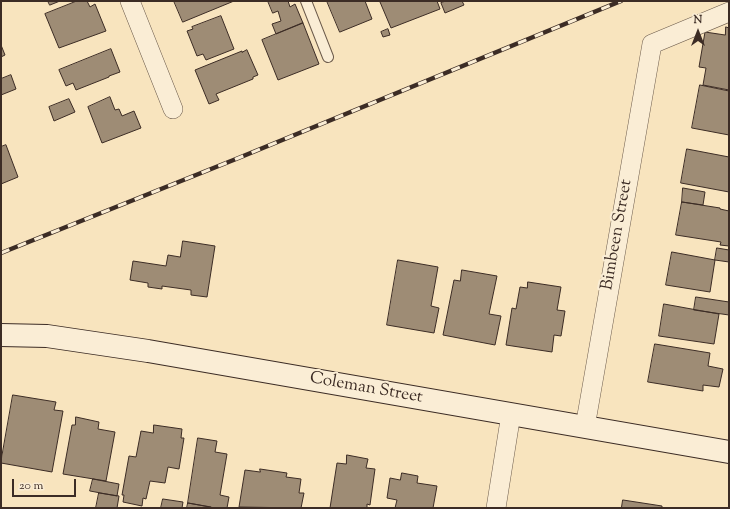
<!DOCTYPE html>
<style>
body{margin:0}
#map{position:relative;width:730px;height:509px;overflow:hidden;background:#f8e4be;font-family:"Sorts Mill Goudy",serif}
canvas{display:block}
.frame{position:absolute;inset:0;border:2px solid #3c2c25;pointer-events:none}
.north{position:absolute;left:678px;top:12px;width:40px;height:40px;-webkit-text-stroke:3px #faedd5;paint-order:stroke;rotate:0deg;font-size:11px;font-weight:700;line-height:16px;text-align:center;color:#3c2c25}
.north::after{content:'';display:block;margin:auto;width:14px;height:18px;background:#3c2c25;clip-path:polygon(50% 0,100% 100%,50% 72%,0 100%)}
.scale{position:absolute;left:12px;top:479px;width:64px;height:18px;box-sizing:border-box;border:2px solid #3c2c25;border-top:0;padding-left:5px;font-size:12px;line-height:14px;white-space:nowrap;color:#3c2c25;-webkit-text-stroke:3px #faedd5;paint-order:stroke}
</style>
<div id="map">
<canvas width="730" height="509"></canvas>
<div class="frame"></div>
<div class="north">N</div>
<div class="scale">20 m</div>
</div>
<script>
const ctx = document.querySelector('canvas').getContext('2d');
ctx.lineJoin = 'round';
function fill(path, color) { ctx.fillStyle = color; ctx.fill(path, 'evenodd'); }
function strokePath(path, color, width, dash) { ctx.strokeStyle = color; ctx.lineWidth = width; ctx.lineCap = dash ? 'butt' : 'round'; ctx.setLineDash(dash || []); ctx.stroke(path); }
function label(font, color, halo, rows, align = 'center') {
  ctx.font = font + ' "Sorts Mill Goudy",serif'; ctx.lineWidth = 4; ctx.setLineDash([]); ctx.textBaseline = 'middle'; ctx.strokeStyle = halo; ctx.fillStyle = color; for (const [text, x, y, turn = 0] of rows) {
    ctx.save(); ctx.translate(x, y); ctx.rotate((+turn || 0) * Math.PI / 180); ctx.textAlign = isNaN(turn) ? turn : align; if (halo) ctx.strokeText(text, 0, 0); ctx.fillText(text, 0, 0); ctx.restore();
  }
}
const building = new Path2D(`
 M48 1H60L50 5Z
 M77 1H87L90 7 95 4 106 31 59 48 45 14Z
 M174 1H234L183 22Z
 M268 1H288L290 7 295 4 303 23 276 34 272 24 281 21 278 11 273 13Z
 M327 1H365L372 19 340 32Z
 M383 1H437L440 9 391 28 380 2Z
 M446 1H462L464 5 445 13 441 3Z
 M221 16 234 49 206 60 203 54 197 56 187 31 193 29 192 27Z
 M303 23 319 64 278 80 262 40Z
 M726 27 729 28V90L703 85 706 68 699 67 705 32 725 35Z
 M388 29 390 35 383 37 381 32Z
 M1 45 5 55 1 57Z
 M111 49 120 72 109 76V77L76 90 73 83 66 86 59 70Z
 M247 50 258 75 253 77V79L216 94 219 100 209 104 195 70 242 51V52Z
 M11 75 16 89 1 95V79Z
 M700 85 729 91V135L692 128Z
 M110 97 115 110 119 109 122 116 134 111 141 128 102 143 88 107Z
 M69 99 75 112 54 121 49 107Z
 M6 145 18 177 1 184V147Z
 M687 149 729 157V192L681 183Z
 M683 188 705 192 703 205 682 202Z
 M682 202 720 208V209L729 211V246L720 245 721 242 676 235Z
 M183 241 215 246 207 297 191 295V290L162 286V289L148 287V283L130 280 133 261 166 266 168 255 180 257Z
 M717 248 729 250V262L715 260Z
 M672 252 715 260 710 292 666 285Z
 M398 260 438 267 431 306 439 308 434 333 387 325Z
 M462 270 497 276 489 314 501 316 495 345 443 335 454 280 460 281Z
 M528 282 561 287 557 310 565 311 561 336 554 335 552 352 506 345 512 308 516 309 520 287 527 288Z
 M696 297 729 302V315L694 310Z
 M664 304 719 314 714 344 659 336Z
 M655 344 710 353 708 366 723 369 719 387 703 385V391L648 382Z
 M13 395 56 402 54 410 63 411 52 472 1 463Z
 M76 417 99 422 98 429 115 432 106 481 63 474 72 425H75Z
 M154 425 182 429 181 438H184L179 469 168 467 165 483 150 481 146 499 143 498 142 506 123 502 124 495H122L129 456 136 457 141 431 153 433Z
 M198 438 217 441 215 452 227 454 220 495 229 497 227 508H215L188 503Z
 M347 455 368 459 366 468 375 469 370 505 367 504V508H330L337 463 346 464Z
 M260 469 287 473 286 477 301 479 299 493H304L301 508 239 507 245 470 260 472Z
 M402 473 418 476 417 483 437 486 433 508H395L397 500 387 498 390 478 400 480Z
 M93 479 119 484 117 496 90 491Z
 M99 493 119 496 117 508H96Z
 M163 499 183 502 182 508H161Z
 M623 500 662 506V508H619H621Z
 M188 503 211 507V508H187Z`);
fill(building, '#9e8c75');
strokePath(building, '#3c2c25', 1);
const lane = new Path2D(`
 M306 1 328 57`);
const street = new Path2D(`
 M130 1 173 109
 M585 427 652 44 729 12
 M496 508 511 414`);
const secondary = new Path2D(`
 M1 335 47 336 148 351 729 452`);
strokePath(lane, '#6b5a4b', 12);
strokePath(street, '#6b5a4b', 20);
strokePath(secondary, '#3c2c25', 24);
strokePath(lane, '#faedd5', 10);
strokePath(street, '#faedd5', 19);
strokePath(secondary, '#faedd5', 22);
const rail = new Path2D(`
 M1 253 236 159 621 1`);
strokePath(rail, '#3c2c25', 4.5);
strokePath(rail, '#faedd5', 3, [9]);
label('17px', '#3c2c25', '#faedd5', [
 ["Bimbeen Street",618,235,-80],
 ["Coleman Street",366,389,10]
]);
</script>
